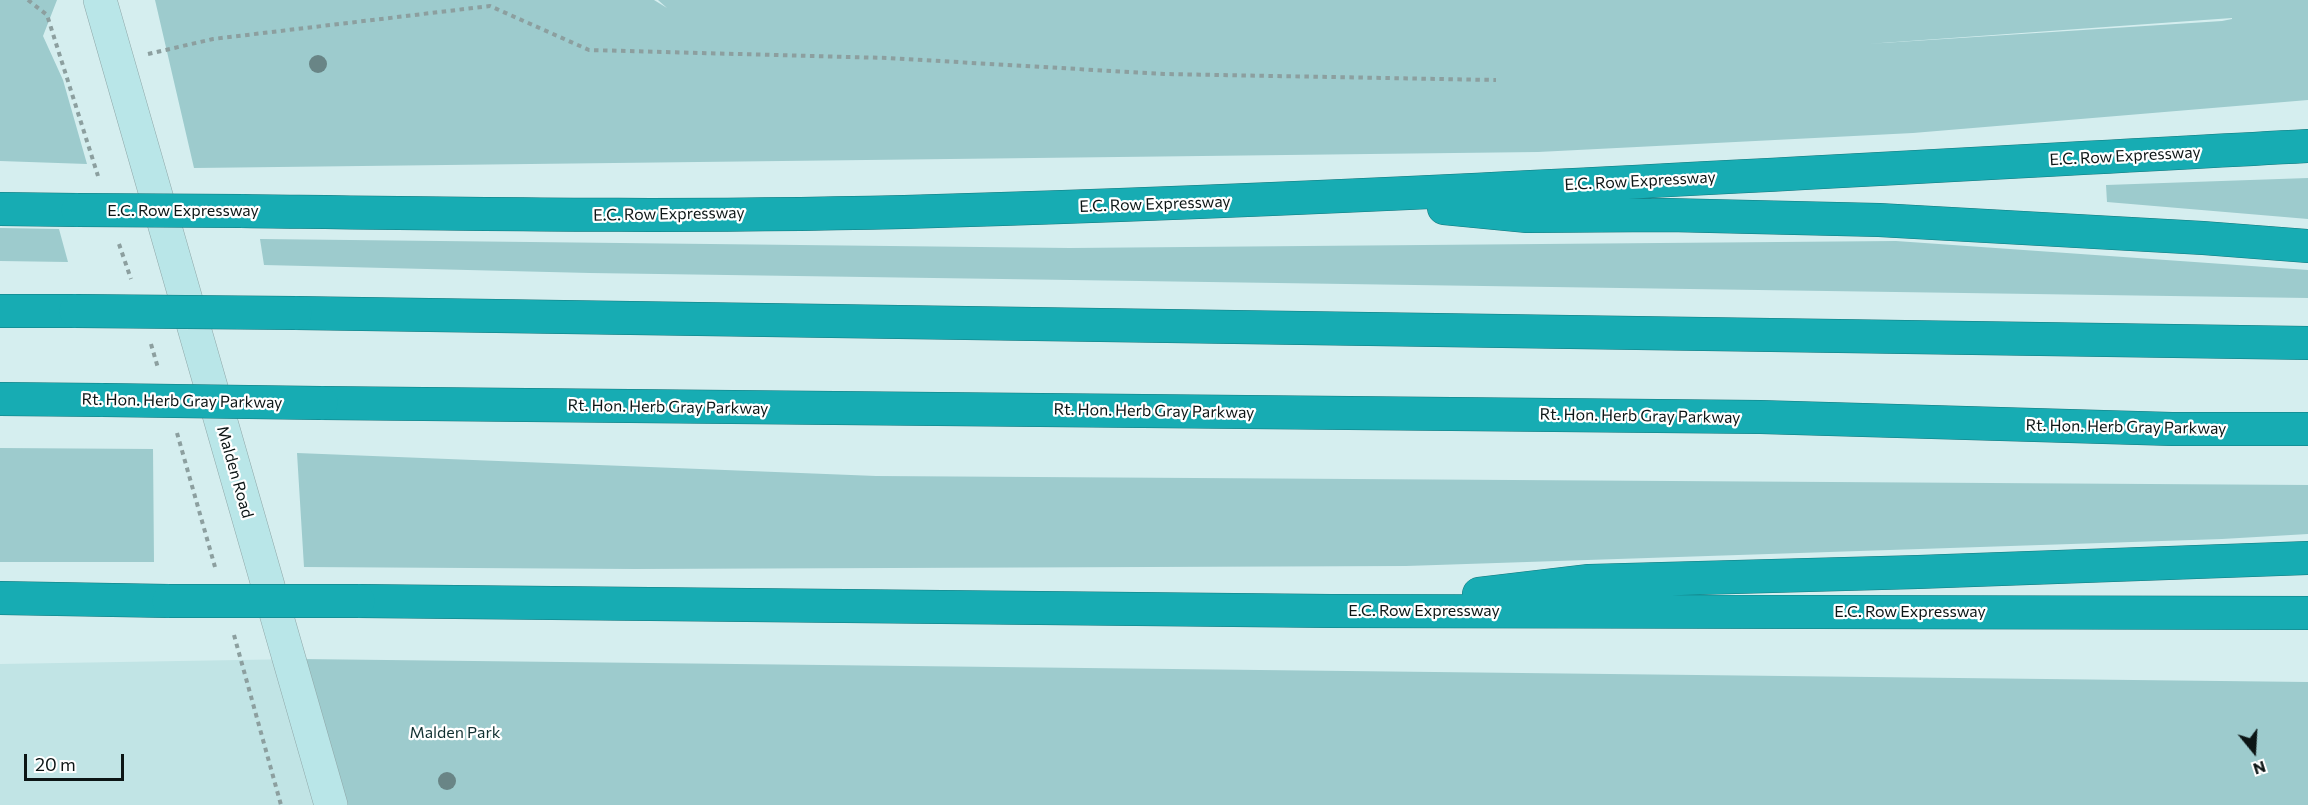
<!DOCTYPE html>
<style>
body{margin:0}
#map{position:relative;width:2308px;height:805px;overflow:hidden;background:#d5eeef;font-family:Commissioner,sans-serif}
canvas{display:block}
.north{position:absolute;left:2224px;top:721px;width:60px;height:60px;-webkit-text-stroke:4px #fff;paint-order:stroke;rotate:162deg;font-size:16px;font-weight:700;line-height:24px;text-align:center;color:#0c1515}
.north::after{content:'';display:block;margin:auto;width:21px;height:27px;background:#0c1515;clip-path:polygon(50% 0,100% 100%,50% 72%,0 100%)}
.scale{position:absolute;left:24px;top:754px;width:100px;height:27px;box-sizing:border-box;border:3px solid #0c1515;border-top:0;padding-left:8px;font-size:18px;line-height:21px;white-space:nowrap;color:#0c1515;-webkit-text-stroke:4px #fff;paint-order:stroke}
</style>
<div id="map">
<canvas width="2308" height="805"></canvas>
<div class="north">N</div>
<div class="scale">20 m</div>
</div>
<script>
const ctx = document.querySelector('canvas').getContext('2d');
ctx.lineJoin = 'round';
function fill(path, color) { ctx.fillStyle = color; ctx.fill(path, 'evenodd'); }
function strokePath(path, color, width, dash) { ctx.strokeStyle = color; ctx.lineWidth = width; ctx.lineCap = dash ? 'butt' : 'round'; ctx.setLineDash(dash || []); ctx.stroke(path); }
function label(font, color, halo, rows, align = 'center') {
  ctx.font = font + ' Commissioner,sans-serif'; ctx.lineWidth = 4.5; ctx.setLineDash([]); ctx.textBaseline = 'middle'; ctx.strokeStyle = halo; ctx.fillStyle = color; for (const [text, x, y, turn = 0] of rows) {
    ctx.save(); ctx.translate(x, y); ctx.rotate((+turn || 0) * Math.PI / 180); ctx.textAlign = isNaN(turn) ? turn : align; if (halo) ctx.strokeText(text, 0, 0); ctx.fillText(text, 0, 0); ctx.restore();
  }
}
fill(new Path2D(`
 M299 659 339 805H0V664Z`), '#c1e4e5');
fill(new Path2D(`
 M0 0H57L43 36 63 80 87 164 0 161Z
 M155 0H654L667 8 658 0H2308V100L1913 133 1538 152 194 168ZM2232 19 2222 21 1867 44 2232 18Z
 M2308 178V219L2107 202 2106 185Z
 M0 228 59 229 68 262 0 261Z
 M260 239 1070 248 1896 241 2308 270V298L590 273 264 265Z
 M0 448 153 449 154 562H0Z
 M297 453 876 476 2308 485V534L2222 539 1406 566 635 569 304 567Z
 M299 659 2308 682V805H339Z`), '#9dcbcd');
const secondary = new Path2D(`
 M100 0 331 805`);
const motorway = new Path2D(`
 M1444 208 1527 216 1668 215 1879 220 2203 238 2308 246
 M0 209 78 210
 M241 211C473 214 705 218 937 211 1395 198 1851 170 2308 146
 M0 311H76
 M295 313 2308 343
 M0 399 103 400
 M321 403 1760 417 2172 429H2308
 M1479 594 1589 581 1918 572 2308 558
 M0 598 169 601
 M358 601 1331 611 2308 613`);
strokePath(secondary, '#90a8a9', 34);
strokePath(motorway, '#13777c', 34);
strokePath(new Path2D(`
 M28 0 47 15 98 176
 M148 54 213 39 490 6 589 50 887 58 1164 74 1496 80
 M119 244 131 279
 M151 344 158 368
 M177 433 215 567
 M234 635 281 805`), '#8c9f9f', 4, [4.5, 4.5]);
strokePath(secondary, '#b9e6e8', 33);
strokePath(motorway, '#17acb3', 33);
const motorwayBridge = new Path2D(`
 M78 210 241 211
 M76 311 295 313
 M103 400 321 403
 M169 601H358`);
strokePath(motorwayBridge, '#13777c', 34, []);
strokePath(motorwayBridge, '#17acb3', 33);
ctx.fillStyle = '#698586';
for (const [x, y] of [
 [318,64],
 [447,781]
]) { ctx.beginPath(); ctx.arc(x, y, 9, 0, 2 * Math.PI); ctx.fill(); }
label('16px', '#0c1515', '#fff', [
 ["E.C. Row Expressway",2125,156,-3],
 ["E.C. Row Expressway",1640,181,-3],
 ["E.C. Row Expressway",1155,204,-2],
 ["E.C. Row Expressway",183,211],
 ["E.C. Row Expressway",669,214,-1],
 ["Rt. Hon. Herb Gray Parkway",182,401,1],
 ["Rt. Hon. Herb Gray Parkway",668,407,1],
 ["Rt. Hon. Herb Gray Parkway",1154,411,1],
 ["Rt. Hon. Herb Gray Parkway",1640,416,1],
 ["Rt. Hon. Herb Gray Parkway",2126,427,1],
 ["Malden Road",235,472,74],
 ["E.C. Row Expressway",1424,611],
 ["E.C. Row Expressway",1910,612]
]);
label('16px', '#102f30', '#fff', [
 ["Malden Park",455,733]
]);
</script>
